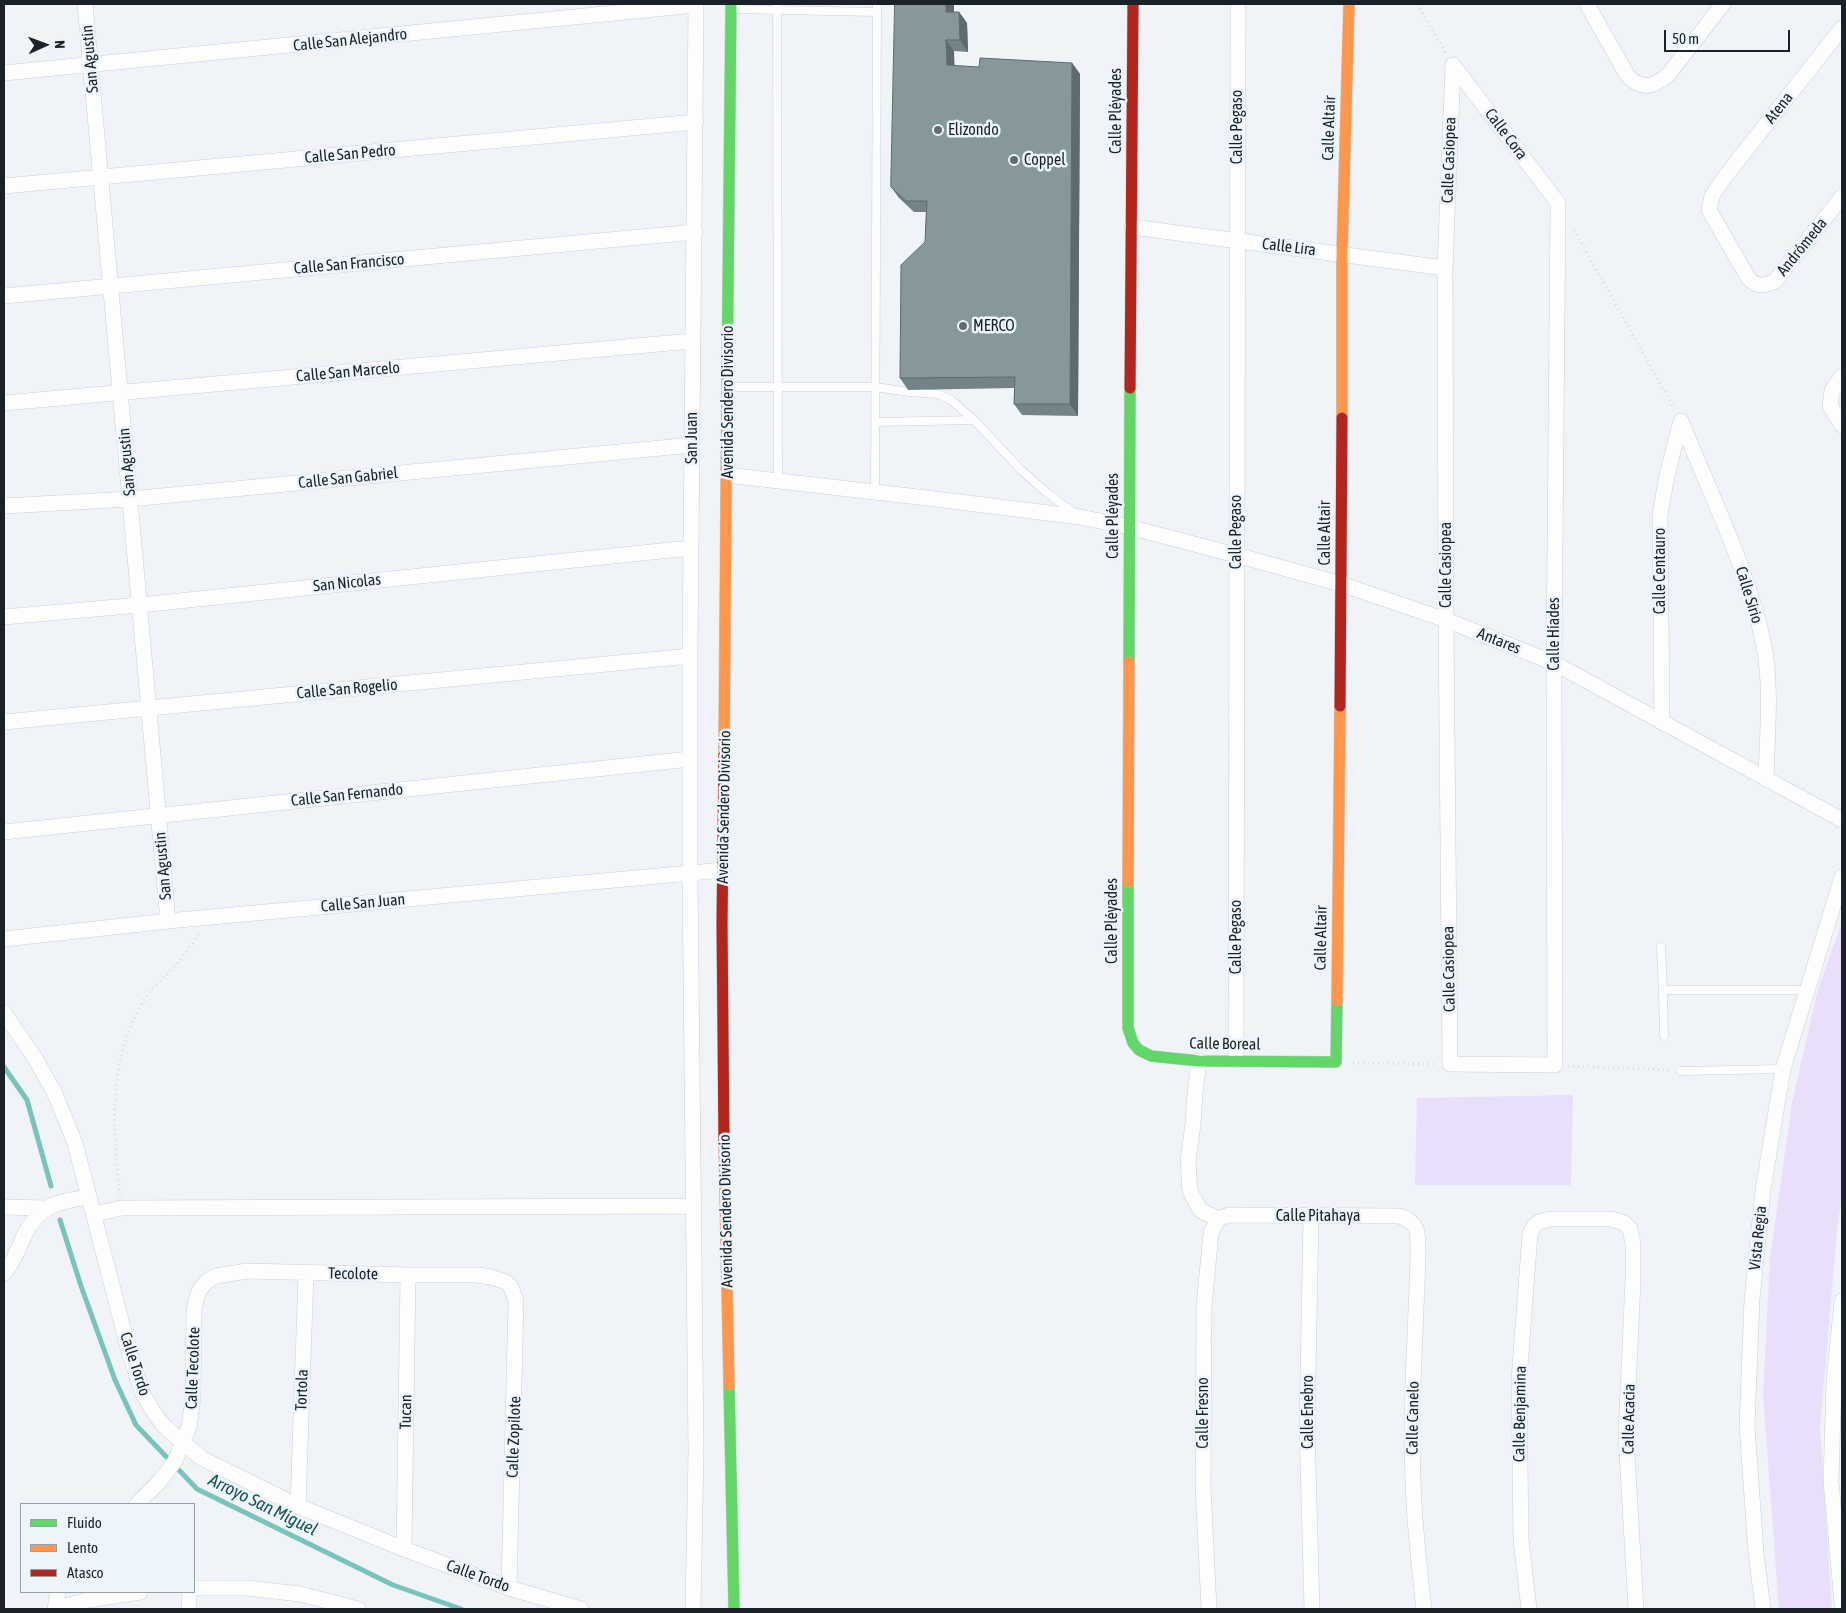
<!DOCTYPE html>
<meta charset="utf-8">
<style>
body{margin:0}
#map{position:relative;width:1846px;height:1613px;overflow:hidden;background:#f0f4f8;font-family:"Asap Condensed",sans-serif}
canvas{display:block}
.frame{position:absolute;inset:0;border:5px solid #1a2128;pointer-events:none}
.legend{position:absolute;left:20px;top:1503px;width:175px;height:90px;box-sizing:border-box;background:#ecf4fc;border:1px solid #98a0a7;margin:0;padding:6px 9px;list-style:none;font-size:15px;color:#1a2128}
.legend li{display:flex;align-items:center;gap:10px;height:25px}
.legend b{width:25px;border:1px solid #98a0a7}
.north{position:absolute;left:20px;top:20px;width:50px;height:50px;-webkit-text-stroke:4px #ecf4fc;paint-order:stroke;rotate:88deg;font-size:14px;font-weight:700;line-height:20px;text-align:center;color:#1a2128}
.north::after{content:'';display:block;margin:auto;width:18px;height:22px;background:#1a2128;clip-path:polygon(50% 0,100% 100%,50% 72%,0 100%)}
.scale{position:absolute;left:1664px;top:30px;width:126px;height:22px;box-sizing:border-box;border:2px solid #1a2128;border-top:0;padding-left:6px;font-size:15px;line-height:18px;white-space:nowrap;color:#1a2128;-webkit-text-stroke:4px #ecf4fc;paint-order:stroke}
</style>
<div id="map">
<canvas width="1846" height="1613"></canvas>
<div class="frame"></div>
<ul class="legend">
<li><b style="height:6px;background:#63d668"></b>Fluido</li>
<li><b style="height:6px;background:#ff974d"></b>Lento</li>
<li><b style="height:6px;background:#b3261e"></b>Atasco</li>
</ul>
<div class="north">N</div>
<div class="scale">50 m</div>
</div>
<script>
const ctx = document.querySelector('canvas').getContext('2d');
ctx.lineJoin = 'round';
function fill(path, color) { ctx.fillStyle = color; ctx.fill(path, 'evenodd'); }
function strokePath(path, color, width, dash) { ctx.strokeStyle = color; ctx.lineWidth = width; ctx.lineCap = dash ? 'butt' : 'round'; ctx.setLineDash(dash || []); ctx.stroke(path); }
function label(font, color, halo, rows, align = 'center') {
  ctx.font = font + ' "Asap Condensed",sans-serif'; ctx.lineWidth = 5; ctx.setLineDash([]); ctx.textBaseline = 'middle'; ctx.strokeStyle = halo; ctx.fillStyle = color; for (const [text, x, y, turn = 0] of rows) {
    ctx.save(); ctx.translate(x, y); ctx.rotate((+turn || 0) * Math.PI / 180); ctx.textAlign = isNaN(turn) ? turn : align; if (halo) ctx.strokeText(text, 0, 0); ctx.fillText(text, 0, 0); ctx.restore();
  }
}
fill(new Path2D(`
 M1842 922V1196L1837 1230 1820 1429 1832 1609H1779L1763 1395 1770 1259 1792 1102 1818 989Z
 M1573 1095 1571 1185H1415L1417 1098Z`), '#eadffa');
strokePath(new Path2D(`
 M4 1067 27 1100 51 1186
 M60 1220 81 1286 115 1380 136 1425 197 1489 393 1585 461 1609`), '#78c4bc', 5);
const lane = new Path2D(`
 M777 4 778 481
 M731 9 877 12
 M730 387H875L909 392 938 394 951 400 974 420 1021 470 1046 492 1074 513
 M875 422 974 420
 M875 493 877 4
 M1661 947 1663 990
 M1664 1036 1663 990H1808
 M1681 1071 1783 1069`);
const street = new Path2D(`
 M85 4 168 921
 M1587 4 1627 75C1641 90 1652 88 1668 75L1723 4
 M1842 28 1724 178 1712 196 1709 210 1749 279C1758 287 1764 286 1775 281L1842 197
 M1453 65 1558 203 1554 663 1555 1065 1450 1064 1446 620 1445 268Z
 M4 73 696 5
 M4 186 696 122
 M1132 227 1445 268
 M4 296 695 232
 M1842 376 1832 391 1830 406 1842 425
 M4 403 692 341
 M1681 421C1710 493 1749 571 1764 646 1772 689 1767 736 1766 779
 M727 475 927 498 1080 517 1129 527 1236 555 1341 584 1446 620 1554 663 1842 820
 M4 506 130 499 692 445
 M4 617 140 605 690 548
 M4 722 690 656
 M1662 723 1660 515 1667 475 1681 421
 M4 832 690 759
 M4 939 168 921 723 870
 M4 1013 35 1058 55 1094 75 1143 130 1355 143 1394 153 1411 163 1425 201 1458 298 1506 404 1549 509 1588 581 1609
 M1236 1060 1238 4
 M1199 1061 1195 1093 1193 1124 1188 1161 1190 1191 1200 1210 1218 1219
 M4 1207 45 1208
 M94 1214 122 1208 694 1206
 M1311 1216 1307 1429 1312 1609
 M1218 1219 1229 1215 1399 1216C1420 1222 1418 1235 1418 1255 1416 1329 1410 1405 1413 1480 1414 1523 1419 1566 1424 1609
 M4 1273C13 1263 18 1250 23 1238 38 1205 56 1202 89 1197
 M1842 1301 1834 1381 1831 1481 1842 1603
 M137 1504 160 1481 175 1461 189 1427 193 1398 194 1311 196 1300 199 1291 206 1282 216 1276 247 1271 408 1275H477L491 1277 506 1282 511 1287 516 1301 509 1588
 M298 1506 306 1273
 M404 1549 408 1275
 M194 1588H247L300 1594 358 1609
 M189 1592V1609
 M55 1609 88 1600 140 1592
 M55 1609 58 1592
 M693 1609 696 1452 690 873V656L696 4
 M1209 1609 1203 1486 1204 1306 1211 1233 1218 1219
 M1529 1609 1521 1540 1519 1380 1530 1234 1534 1226 1539 1222 1550 1219H1611L1624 1223 1630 1229 1633 1244V1280L1626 1436 1636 1609
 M1763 1609 1756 1553 1747 1426 1752 1299 1763 1190 1783 1069 1842 877`);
const fast = new Path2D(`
 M727 383 731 4
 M1129 662 1130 388
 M1128 882V1028L1133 1043 1139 1050 1151 1056 1199 1061 1336 1062 1337 1001
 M729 1385 734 1609`);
const slow = new Path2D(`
 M1342 418V254L1349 4
 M724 755 727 383
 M1128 882 1129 662
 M1337 1001 1340 706
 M724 1142 729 1385`);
const jam = new Path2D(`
 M1130 388 1133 4
 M1340 706 1342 418
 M724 755 722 923 724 1142`);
strokePath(lane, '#c9cfd4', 9);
strokePath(street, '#c9cfd4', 16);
strokePath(fast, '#c9cfd4', 12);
strokePath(slow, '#c9cfd4', 12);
strokePath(jam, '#c9cfd4', 12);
strokePath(new Path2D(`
 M1417 4 1446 53
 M1574 230 1674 408
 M1353 1063 1437 1064
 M1568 1066 1670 1070
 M120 1195C112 1124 107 1058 147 995 151 989 158 984 163 978 176 965 190 950 198 934`), '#dbdcde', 3, [1, 4]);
strokePath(lane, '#fdfdfe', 8);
strokePath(street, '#fdfdfe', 15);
strokePath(fast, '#63d668', 11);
strokePath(slow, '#ff974d', 11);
strokePath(jam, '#b3261e', 11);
fill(new Path2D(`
 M895 4H954V12H959L967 23 968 52 954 51V66L979 67 1072 63 1080 74 1078 416 1022 415 1014 404V388L908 390 900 378 925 242 926 212H914L899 198 891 187Z`), '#748387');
fill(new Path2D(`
 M946 4H954V23L946 12Z
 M959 12 967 23 968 52 960 40Z
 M946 40 954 51 955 77 947 65Z
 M1072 63 1080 74 1078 416 1070 404Z`), '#5e6a6e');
const building = new Path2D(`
 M895 4H946V12H959L960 40H946L947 65 979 67 980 58 1072 63 1070 404H1014L1015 377 900 378 901 265 925 242 927 201H906L891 187Z`);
fill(building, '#87989d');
strokePath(building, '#5e6a6e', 1);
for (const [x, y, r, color] of [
 [938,130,5,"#656b71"],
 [1014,160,5,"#656b71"],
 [963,326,5,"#656b71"]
]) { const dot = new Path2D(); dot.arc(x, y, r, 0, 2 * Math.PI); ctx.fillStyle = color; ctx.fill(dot); strokePath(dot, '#ecf4fc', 2); }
label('16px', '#1a2128', '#ecf4fc', [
 ["Calle San Alejandro",350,40,-6],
 ["San Agustin",90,59,-95],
 ["Atena",1779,108,-52],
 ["Calle Pléyades",1116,111,-90],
 ["Calle Pegaso",1237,127,-90],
 ["Calle Altair",1329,128,-88],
 ["Calle Cora",1506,134,53],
 ["Calle San Pedro",350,154,-5],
 ["Calle Casiopea",1449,160,-88],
 ["Calle Lira",1289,247,7],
 ["Andrómeda",1802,247,-51],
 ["Calle San Francisco",349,264,-5],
 ["Calle San Marcelo",348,372,-5],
 ["Avenida Sendero Divisorio",728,402,-90],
 ["San Juan",692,438,-90],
 ["San Agustin",127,462,-95],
 ["Calle San Gabriel",348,478,-6],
 ["Calle Pléyades",1113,516,-90],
 ["Calle Pegaso",1236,532,-90],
 ["Calle Altair",1325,533,-90],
 ["Calle Casiopea",1446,565,-90],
 ["Calle Centauro",1660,571,-90],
 ["San Nicolas",347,583,-6],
 ["Calle Sirio",1749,595,73],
 ["Calle Híades",1554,634,-90],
 ["Antares",1499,641,22],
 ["Calle San Rogelio",347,689,-5],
 ["Calle San Fernando",347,795,-6],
 ["Avenida Sendero Divisorio",724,807,-89],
 ["San Agustin",163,866,-95],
 ["Calle San Juan",363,903,-5],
 ["Calle Pléyades",1112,921,-90],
 ["Calle Pegaso",1236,937,-90],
 ["Calle Altair",1321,938,-89],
 ["Calle Casiopea",1449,969,-91],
 ["Calle Boreal",1225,1044,1],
 ["Avenida Sendero Divisorio",726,1211,-91],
 ["Calle Pitahaya",1318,1216],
 ["Vista Regia",1758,1238,-84],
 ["Tecolote",353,1274,1],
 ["Calle Tordo",135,1364,72],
 ["Calle Tecolote",193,1368,-88],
 ["Tortola",302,1390,-88],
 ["Tucan",406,1412,-89],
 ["Calle Enebro",1308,1412,-90],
 ["Calle Fresno",1203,1413,-90],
 ["Calle Benjamina",1520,1414,-89],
 ["Calle Canelo",1413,1418,-89],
 ["Calle Acacia",1629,1419,-89],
 ["Calle Zopilote",514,1437,-88],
 ["Calle Tordo",478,1576,20]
]);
label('16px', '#1a2128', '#ecf4fc', [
 ["Elizondo",948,130],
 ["Coppel",1024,160],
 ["MERCO",973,326]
], 'left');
label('italic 18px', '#16534c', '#ecf4fc', [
 ["Arroyo San Miguel",263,1505,26]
]);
</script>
